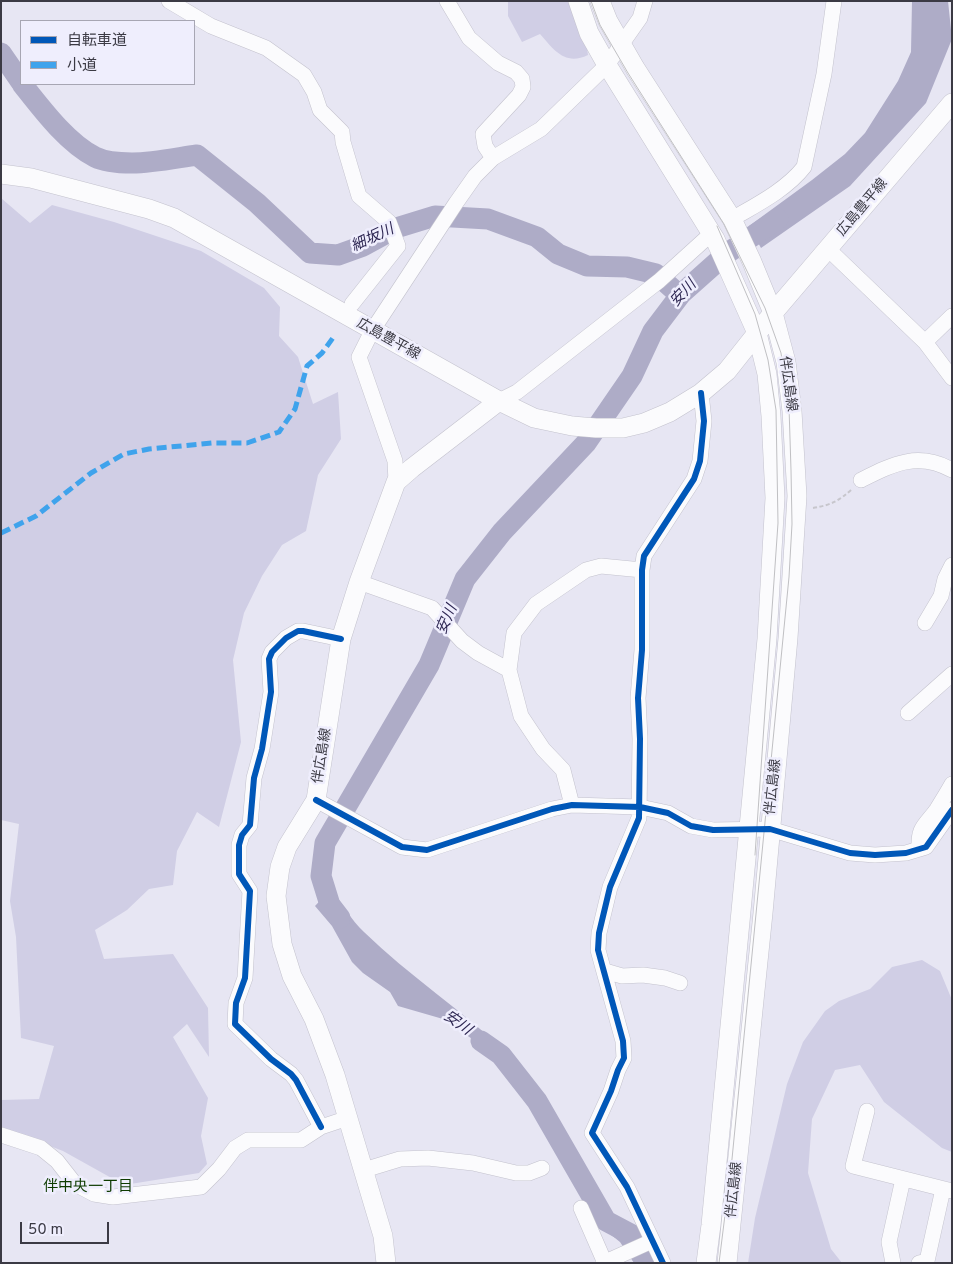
<!DOCTYPE html>
<meta charset="utf-8">
<style>
body{margin:0}
#map{position:relative;width:953px;height:1264px;overflow:hidden;background:#e7e6f3;font-family:Overpass,"Noto Sans JP",sans-serif}
canvas{display:block}
.frame{position:absolute;inset:0;border:2px solid #3b3a44;pointer-events:none}
.legend{position:absolute;left:20px;top:20px;width:175px;height:65px;box-sizing:border-box;background:#efeefd;border:1px solid #a7a6b3;margin:0;padding:6px 9px;list-style:none;font-size:15px;color:#3b3a44}
.legend li{display:flex;align-items:center;gap:10px;height:25px}
.legend b{width:25px;border:1px solid #a7a6b3}
.scale{position:absolute;left:20px;top:1222px;width:89px;height:22px;box-sizing:border-box;border:2px solid #3b3a44;border-top:0;padding-left:6px;font-size:15px;line-height:18px;white-space:nowrap;color:#3b3a44;-webkit-text-stroke:4px #efeefd;paint-order:stroke}
</style>
<div id="map">
<canvas width="953" height="1264"></canvas>
<div class="frame"></div>
<ul class="legend">
<li><b style="height:6px;background:#0057b8"></b>自転車道</li>
<li><b style="height:6px;background:#3fa3ec"></b>小道</li>
</ul>
<div class="scale">50 m</div>
</div>
<script>
const ctx = document.querySelector('canvas').getContext('2d');
ctx.lineJoin = 'round';
function fill(path, color) { ctx.fillStyle = color; ctx.fill(path, 'evenodd'); }
function strokePath(path, color, width, dash) { ctx.strokeStyle = color; ctx.lineWidth = width; ctx.lineCap = dash ? 'butt' : 'round'; ctx.setLineDash(dash || []); ctx.stroke(path); }
function label(font, color, halo, rows, align = 'center') {
  ctx.font = font + ' Overpass,"Noto Sans JP",sans-serif'; ctx.lineWidth = 5; ctx.setLineDash([]); ctx.textBaseline = 'middle'; ctx.strokeStyle = halo; ctx.fillStyle = color; for (const [text, x, y, turn = 0] of rows) {
    ctx.save(); ctx.translate(x, y); ctx.rotate((+turn || 0) * Math.PI / 180); ctx.textAlign = isNaN(turn) ? turn : align; if (halo) ctx.strokeText(text, 0, 0); ctx.fillText(text, 0, 0); ctx.restore();
  }
}
fill(new Path2D(`
 M508 1H587L586 42 588 55C565 66 554 50 540 34L522 42 508 16Z
 M1 198 30 223 52 205 114 222 201 251 264 288 280 307 279 336 298 357 313 404 338 392 341 439 318 475 306 531 282 545 262 576 244 613 233 660 241 742 219 827 197 812 177 851 173 885 149 889 127 910 95 930 104 959 173 954 208 1008 209 1057 187 1024 173 1037 208 1098 201 1136 207 1164 199 1173 124 1185 63 1151 1 1127V1100L39 1099 54 1046 21 1038 16 937 10 901 19 824 1 820Z
 M922 960 940 971 952 1000V1152L942 1148 884 1102 860 1065 835 1070 812 1119 808 1173 831 1249 842 1263H748L755 1218 787 1084 803 1042 825 1011 839 1001 870 989 892 967Z`), '#d0cee5');
fill(new Path2D(`
 M912 1H948L952 39 926 103 850 186 761 248 749 226 812 180 845 154 865 133 898 81 911 52Z
 M331 889C342 903 351 920 364 932 409 976 462 1010 507 1053L499 1062 481 1045 443 1019 398 1006 390 992 363 973 352 962 332 926 315 906Z
 M613 1217 633 1229 649 1263H634L620 1242 605 1230Z`), '#aeacc7');
strokePath(new Path2D(`
 M1 53 21 82
 M22 84C41 108 67 143 95 157 105 162 121 163 132 163 153 163 176 158 197 155L257 203 310 253 338 255 363 246 396 228 435 216 488 219 537 237 558 254 587 266 627 267 656 274 674 290 681 294
 M340 918 330 905 321 876 325 843 429 665 465 579 502 532 586 443 632 376 653 331 681 294 726 254 778 219
 M481 1041 501 1055 537 1101 606 1221 640 1239 646 1263`), '#aeacc7', 21);
const minor = new Path2D(`
 M169 1 211 26 266 48 304 75 314 92 320 110 342 132 343 142 359 196 389 222 398 246 352 304
 M447 1 469 38 498 63 516 72 522 79 523 87 519 95 483 134 485 146 493 158
 M732 219C756 205 786 190 804 167L824 74 834 1
 M828 249 925 342 952 378
 M925 342 952 316
 M499 401 517 392 659 281 712 233
 M861 480C893 464 918 451 952 470
 M396 482 395 461 359 357 372 331 456 203 475 176 493 158 541 129 607 65 640 18 645 1
 M359 582 432 608 462 641 478 653 509 670
 M925 623 941 596 945 579 952 565
 M908 713 952 674
 M316 800 402 847 427 850 552 809 572 805 640 807 668 813 691 826 713 830 770 829 850 853 875 855 906 853 926 847 952 810
 M572 805 563 770 543 749 521 716 509 670 514 633 536 604 586 570 601 566 642 570
 M919 849C918 826 925 826 937 809 942 801 947 793 952 784
 M605 971 622 976 643 975 665 978 680 983
 M867 1111 853 1166 952 1191
 M321 1127 296 1080 291 1074 271 1059 235 1024 236 1003 245 978 250 891 239 874V845L242 835 250 825 254 778 262 749 271 692 269 659 272 652 286 638 298 631H303L341 639
 M1 1135 41 1148 57 1161 75 1184 94 1194 113 1197 201 1187 219 1169 235 1148 248 1140H301L321 1127 348 1118
 M364 1170 400 1159 428 1158 473 1163 516 1173H529L542 1168
 M581 1208 605 1263
 M603 1263 652 1241
 M663 1263 627 1187 592 1133 611 1091 618 1070 624 1058 623 1041 598 950 599 933 610 887 639 818 640 739 638 698 642 650V570L644 556 694 479 700 461 704 421 701 393
 M893 1263 889 1242 903 1179
 M919 1263 927 1261 943 1189`);
const major = new Path2D(`
 M578 1 589 33 607 65 715 239 757 333 767 374 771 416 775 498 767 639 711 1225 706 1263
 M600 1 608 21 635 68 732 219 752 262 773 313 786 362 792 411 797 496 788 638 763 913 727 1263
 M1 174 31 178 149 209 174 218 499 401 534 418 572 426 596 428H623L644 423 670 412 701 393 727 371 773 313 952 103
 M386 1263 383 1236 335 1075 314 1019 292 976 282 944 276 896 280 867 287 847 316 800 341 639 359 582 396 482 412 468 499 401`);
strokePath(minor, '#c3c2cd', 16);
strokePath(major, '#c3c2cd', 20);
strokePath(new Path2D(`
 M813 508C831 505 839 501 852 489`), '#c7c6cc', 2, [4, 2.5]);
strokePath(minor, '#fbfbfd', 15);
strokePath(major, '#fbfbfd', 19);
strokePath(new Path2D(`
 M591 1 600 25 628 73 724 224 765 308 781 353 789 407 791 470 792 524 789 577 732 1159 719 1263
 M717 226 755 314 768 360 776 410 778 523 755 855`), '#c0c0c3', 1);
strokePath(new Path2D(`
 M1 533 36 516 91 473 124 454 149 449 212 443H247L279 432 295 409 307 366 322 353 335 335`), '#3fa3ec', 5, [10, 5]);
strokePath(new Path2D(`
 M316 800 402 847 427 850 552 809 572 805 640 807 668 813 691 826 713 830 770 829 850 853 875 855 906 853 926 847 952 810
 M321 1127 296 1080 291 1074 271 1059 235 1024 236 1003 245 978 250 891 239 874V845L242 835 250 825 254 778 262 749 271 692 269 659 272 652 286 638 298 631H303L341 639
 M663 1263 627 1187 592 1133 611 1091 618 1070 624 1058 623 1041 598 950 599 933 610 887 639 818 640 739 638 698 642 650V570L644 556 694 479 700 461 704 421 701 393`), '#0057b8', 6);
label('14px', '#3b3a44', '#efeefd', [
 ["広島豊平線",863,208,-50],
 ["広島豊平線",388,340,29],
 ["伴広島線",787,384,82],
 ["伴広島線",323,756,-81],
 ["伴広島線",774,787,-84],
 ["伴広島線",735,1190,-84]
]);
label('italic 15px', '#2e2753', '#efeefd', [
 ["細坂川",373,239,-25],
 ["安川",684,294,-47],
 ["安川",448,620,-67],
 ["安川",457,1024,35]
]);
label('15px', '#0e3b00', '#efeefd', [
 ["伴中央一丁目",88,1188]
]);
</script>
